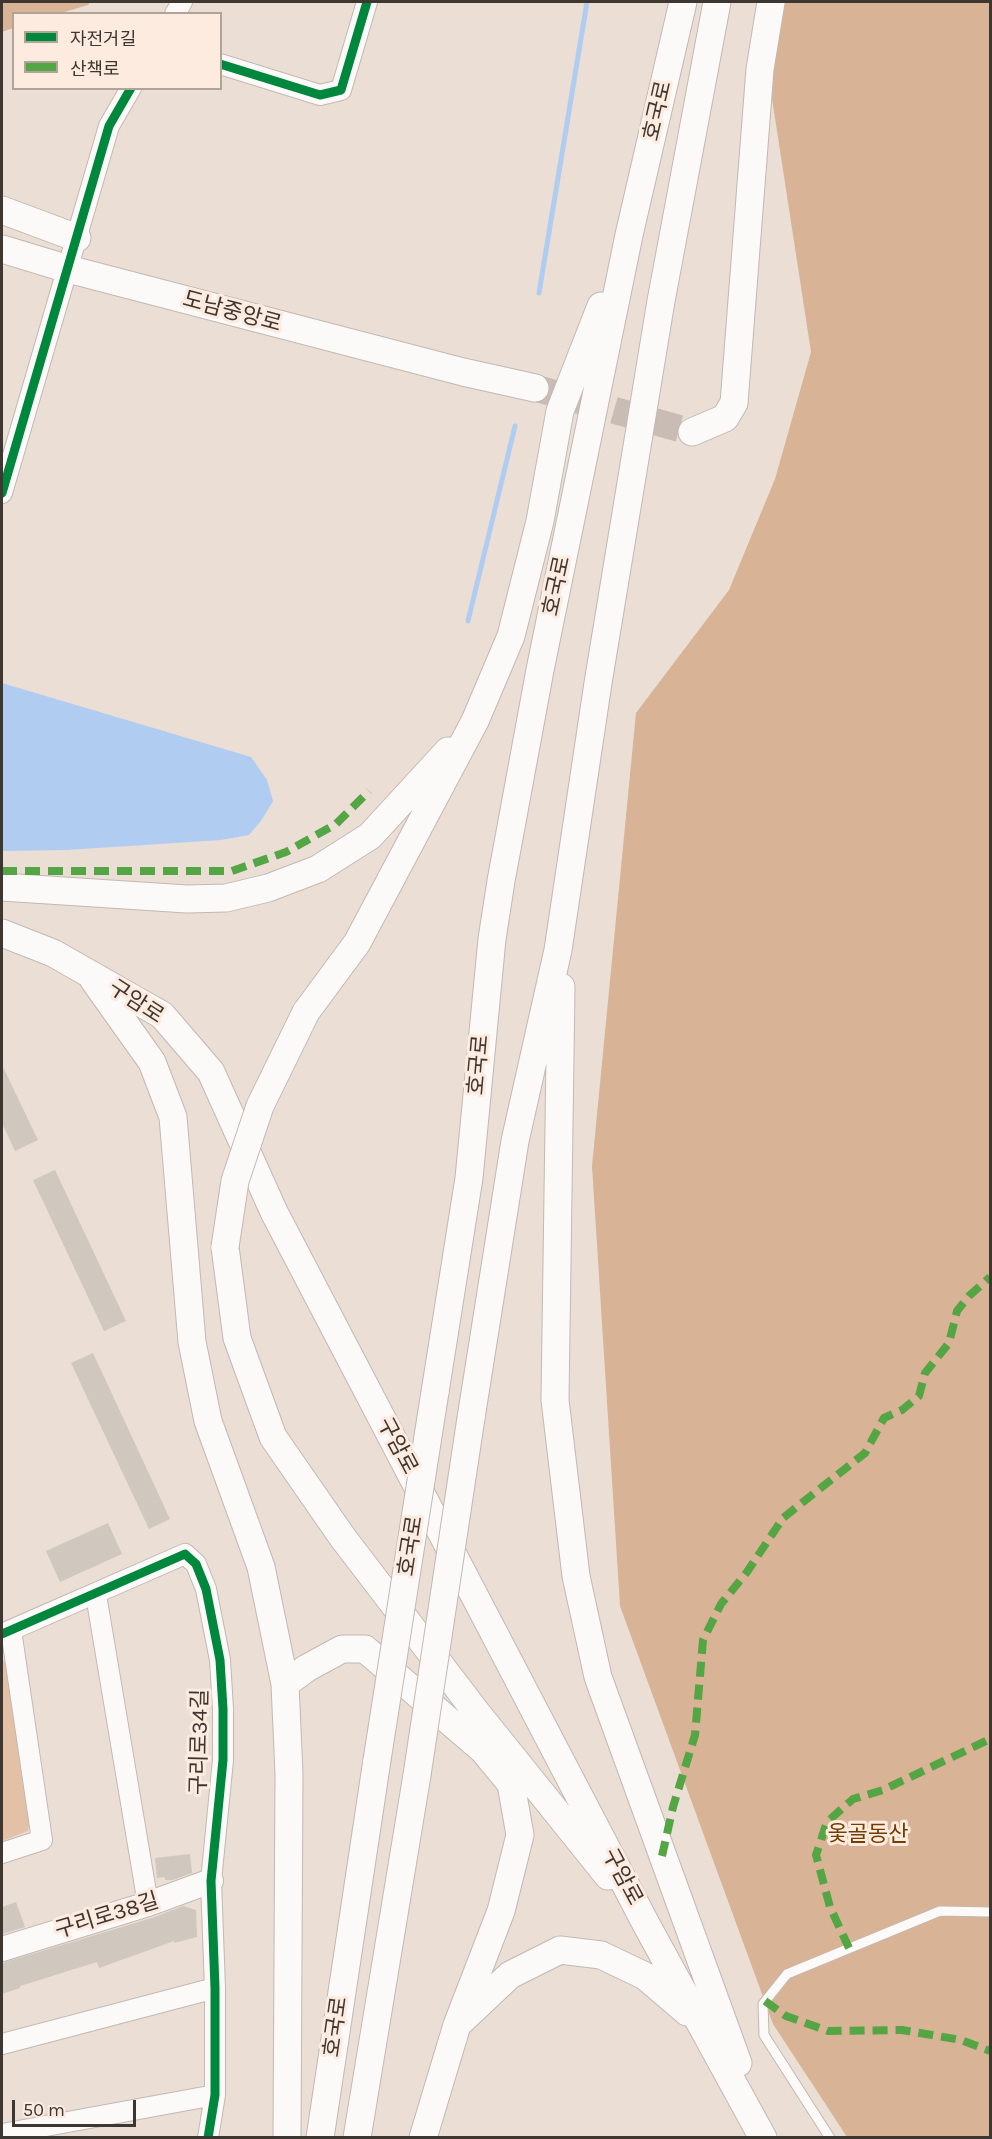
<!DOCTYPE html>
<meta charset="utf-8">
<style>
body{margin:0}
#map{position:relative;width:992px;height:2139px;overflow:hidden;background:#eaded5;font-family:Karla,"Noto Sans KR",sans-serif}
canvas{display:block}
.frame{position:absolute;inset:0;border:3px solid #3e3630;pointer-events:none}
.legend{position:absolute;left:12px;top:12px;width:210px;height:78px;box-sizing:border-box;background:#fcebde;border:2px solid #b0a398;margin:0;padding:8px 10px;list-style:none;font-size:18px;color:#3e3630}
.legend li{display:flex;align-items:center;gap:12px;height:30px}
.legend b{width:30px;border:2px solid #b0a398}
.scale{position:absolute;left:12px;top:2100px;width:124px;height:27px;box-sizing:border-box;border:3px solid #3e3630;border-top:0;padding-left:8px;font-size:18px;line-height:21px;white-space:nowrap;color:#3e3630;-webkit-text-stroke:4px #fcebde;paint-order:stroke}
</style>
<div id="map">
<canvas width="992" height="2139"></canvas>
<div class="frame"></div>
<ul class="legend">
<li><b style="height:8px;background:#00873e"></b>자전거길</li>
<li><b style="height:8px;background:#54a544"></b>산책로</li>
</ul>
<div class="scale">50 m</div>
</div>
<script>
const ctx = document.querySelector('canvas').getContext('2d');
ctx.lineJoin = 'round';
function fill(path, color) { ctx.fillStyle = color; ctx.fill(path, 'evenodd'); }
function strokePath(path, color, width, dash) { ctx.strokeStyle = color; ctx.lineWidth = width; ctx.lineCap = dash ? 'butt' : 'round'; ctx.setLineDash(dash || []); ctx.stroke(path); }
function label(font, color, halo, rows, align = 'center') {
  ctx.font = font + ' Karla,"Noto Sans KR",sans-serif'; ctx.lineWidth = 6; ctx.setLineDash([]); ctx.textBaseline = 'middle'; ctx.strokeStyle = halo; ctx.fillStyle = color; for (const [text, x, y, turn = 0] of rows) {
    ctx.save(); ctx.translate(x, y); ctx.rotate((+turn || 0) * Math.PI / 180); ctx.textAlign = isNaN(turn) ? turn : align; if (halo) ctx.strokeText(text, 0, 0); ctx.fillText(text, 0, 0); ctx.restore();
  }
}
fill(new Path2D(`
 M2 1659 8 1665 30 1822 28 1831 2 1841Z`), '#e2c1a7');
fill(new Path2D(`
 M2 2H90L88 5 61 13 14 14 13 28 2 32Z
 M767 2H990V2137H847L773 2024 620 1606 592 1166 636 713 729 590 775 479 811 352 761 27Z`), '#d8b395');
fill(new Path2D(`
 M2 683 251 757 267 780 273 801 261 821 249 835 221 840 67 850 2 851Z`), '#b1ccf1');
strokePath(new Path2D(`
 M539 293 587 2
 M468 621 515 426`), '#b1ccf1', 5);
fill(new Path2D(`
 M2 1065 38 1140 15 1151 2 1123Z
 M55 1170 126 1321 104 1331 33 1180Z
 M93 1353 170 1519 149 1529 71 1363Z
 M108 1523 122 1554 60 1582 46 1551Z
 M190 1854 192 1873 173 1880H165V1877L157 1878 155 1858Z
 M16 1902 25 1927 2 1934V1907Z
 M183 1906 196 1910 197 1937 174 1943V1941L99 1968 97 1962 20 1986V1988L2 1994V1963L152 1918Z`), '#d0c7bf');
strokePath(new Path2D(`
 M535 388 692 432`), '#c8bcb4', 27, [27, 14]);
const service = new Path2D(`
 M830 2138 764 2035 763 2004 787 1974 940 1911 990 1912`);
const minor = new Path2D(`
 M175 14 182 2
 M220 64 320 95 341 90 367 2
 M2 493 109 126 131 88
 M96 1595 148 1904
 M2 1634 185 1554 196 1564 206 1589 220 1660 223 1709V1760L211 1881 215 1988V2095L208 2138
 M2 1853 42 1840 11 1630
 M2 2044 215 1988
 M2 2134 215 2095`);
const tertiary = new Path2D(`
 M2 1949 148 1904 211 1881`);
const secondary = new Path2D(`
 M2 210 77 238
 M2 249 68 269 463 372 535 388
 M692 432 725 418 734 403 760 69 771 2
 M2 887 187 899 226 898 268 888 318 869 370 836 448 751
 M2 933 53 953 162 1015 211 1072 274 1212 646 1924 763 2138
 M93 979 152 1062 173 1117 192 1342 208 1421 261 1567 285 1684 289 1774 287 2138
 M561 987 555 1400 576 1576 598 1677 738 2063
 M306 1012 357 943 475 721 511 636 540 521 560 411 601 306
 M225 1247 237 1338 273 1437 343 1538 477 1713 608 1876
 M435 1392 469 1178 492 939 501 881 540 670 629 235 683 2
 M471 1418 515 1141 558 950 598 683 661 301 717 2
 M285 1684 307 1668 342 1649H365L483 1750 511 1784 520 1835 501 1911 457 2025
 M320 2138 377 1760
 M357 2138 417 1775
 M423 2138 457 2025 510 1975 560 1950 601 1955 645 1976 687 2012`);
strokePath(service, '#c2b9b2', 11);
strokePath(minor, '#c2b9b2', 22);
strokePath(tertiary, '#c2b9b2', 26);
strokePath(secondary, '#c2b9b2', 29);
strokePath(service, '#fcfaf9', 9);
strokePath(minor, '#fcfaf9', 20);
strokePath(tertiary, '#fcfaf9', 24);
strokePath(secondary, '#fcfaf9', 27);
const secondaryBridge = new Path2D(`
 M225 1247 235 1181 260 1106 306 1012
 M377 1760 435 1392
 M417 1775 471 1418`);
strokePath(secondaryBridge, '#c2b9b2', 29, []);
strokePath(secondaryBridge, '#fcfaf9', 27);
strokePath(new Path2D(`
 M2 871H232L286 852 336 824 369 791
 M662 1856 673 1807 695 1735 703 1640 721 1604 747 1572 783 1518 865 1453 884 1418 902 1410 919 1396 925 1373 949 1343 957 1311 969 1296 990 1277
 M849 1948 830 1907 816 1855 827 1822 853 1799 883 1790 990 1739
 M765 2001 786 2016 828 2031 902 2030 961 2040 990 2051`), '#54a544', 8, [15, 8]);
strokePath(new Path2D(`
 M220 64 320 95 341 90 367 2
 M2 493 109 126 131 88
 M2 1634 185 1554 196 1564 206 1589 220 1660 223 1709V1760L211 1881 215 1988V2095L208 2138`), '#00873e', 9);
label('22px', '#3e3630', '#fcebde', [
 ["호국로",658,111,-77],
 ["도남중앙로",232,312,15],
 ["호국로",557,586,-78],
 ["구암로",136,1002,33],
 ["호국로",479,1065,-85],
 ["구암로",397,1446,62],
 ["호국로",411,1546,-81],
 ["구리로34길",200,1742,-89],
 ["구암로",622,1877,62],
 ["구리로38길",107,1916,-17],
 ["호국로",336,2027,-82]
]);
label('22px', '#733d00', '#fcebde', [
 ["옻골동산",868,1835]
]);
</script>
